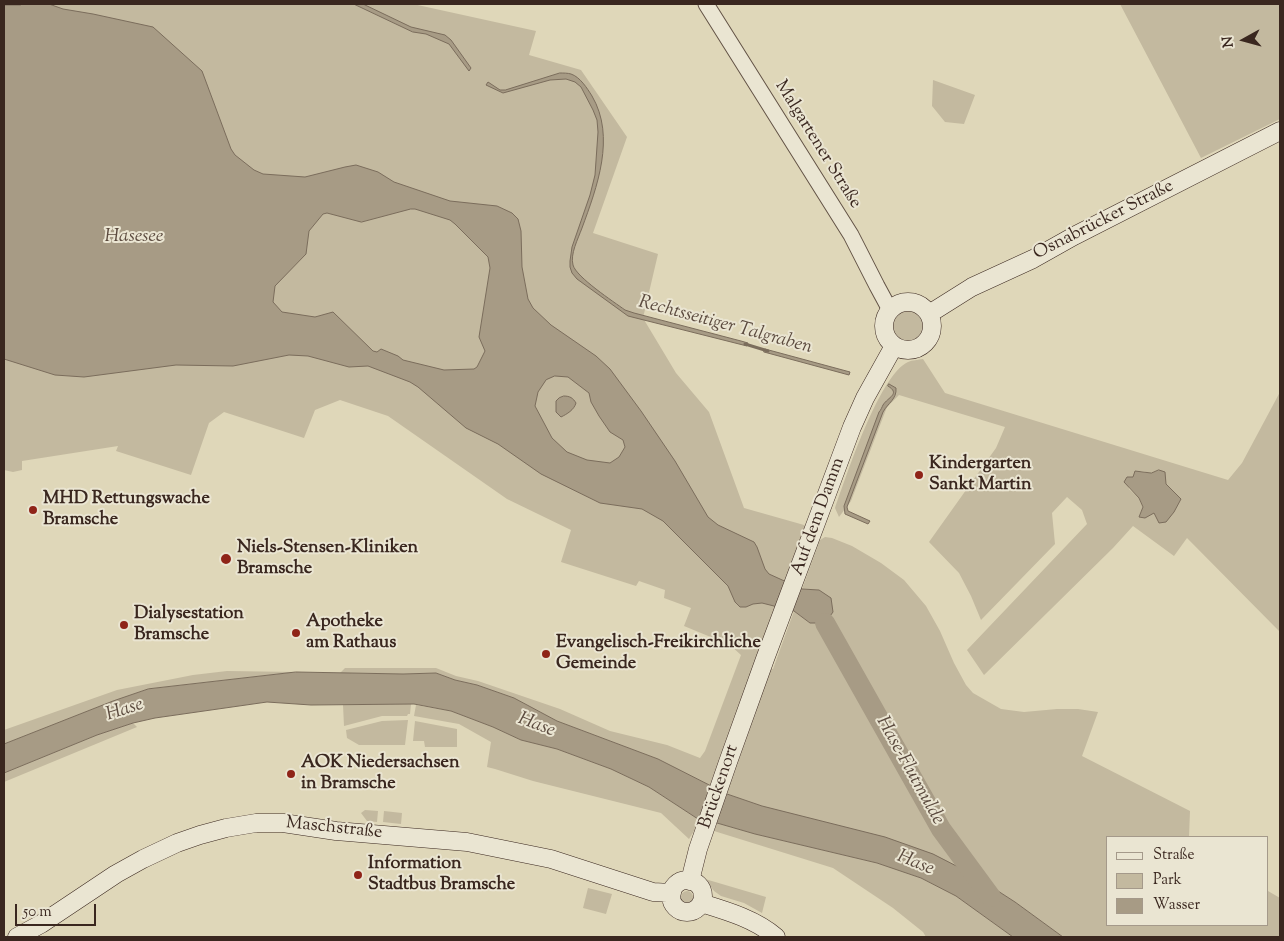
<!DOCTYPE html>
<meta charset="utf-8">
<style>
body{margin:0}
#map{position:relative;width:1284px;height:941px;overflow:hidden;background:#dfd7b9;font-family:"Sorts Mill Goudy",serif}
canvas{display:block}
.frame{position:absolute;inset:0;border:5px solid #3a271f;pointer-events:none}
.legend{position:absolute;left:1106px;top:836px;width:162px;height:90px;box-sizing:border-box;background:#eae5d2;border:1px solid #a4998a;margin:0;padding:6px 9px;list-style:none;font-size:15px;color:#3a271f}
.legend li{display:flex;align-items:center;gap:10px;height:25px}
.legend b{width:25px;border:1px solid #a4998a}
.north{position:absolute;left:1219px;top:15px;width:50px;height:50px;-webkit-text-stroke:4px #eae5d2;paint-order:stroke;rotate:263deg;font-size:14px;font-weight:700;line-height:20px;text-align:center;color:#3a271f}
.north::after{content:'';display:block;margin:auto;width:18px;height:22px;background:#3a271f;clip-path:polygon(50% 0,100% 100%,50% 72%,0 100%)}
.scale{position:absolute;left:15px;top:904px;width:81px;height:22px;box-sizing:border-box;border:2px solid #3a271f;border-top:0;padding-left:6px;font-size:15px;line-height:18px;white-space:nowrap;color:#3a271f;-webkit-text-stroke:4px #eae5d2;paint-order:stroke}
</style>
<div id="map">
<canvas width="1284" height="941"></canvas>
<div class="frame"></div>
<ul class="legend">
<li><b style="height:6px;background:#eae5d2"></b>Straße</li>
<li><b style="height:14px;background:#c3b99f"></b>Park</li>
<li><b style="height:14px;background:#a79b85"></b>Wasser</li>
</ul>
<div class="north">N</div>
<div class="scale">50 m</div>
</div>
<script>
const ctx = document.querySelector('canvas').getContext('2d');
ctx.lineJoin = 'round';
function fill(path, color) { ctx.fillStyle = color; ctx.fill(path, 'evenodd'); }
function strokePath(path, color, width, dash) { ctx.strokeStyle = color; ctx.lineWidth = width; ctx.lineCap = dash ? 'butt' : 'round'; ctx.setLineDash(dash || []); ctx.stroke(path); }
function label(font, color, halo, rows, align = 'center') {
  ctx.font = font + ' "Sorts Mill Goudy",serif'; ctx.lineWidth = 4; ctx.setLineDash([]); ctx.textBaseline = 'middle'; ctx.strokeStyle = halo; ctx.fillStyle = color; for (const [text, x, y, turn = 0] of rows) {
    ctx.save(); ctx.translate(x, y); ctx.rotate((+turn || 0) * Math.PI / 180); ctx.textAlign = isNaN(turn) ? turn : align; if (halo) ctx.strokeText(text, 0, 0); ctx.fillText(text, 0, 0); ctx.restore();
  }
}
fill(new Path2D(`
 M4 4H413L536 31 529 55 581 70 627 137 593 233 658 254 643 318 676 373 709 412 744 508 804 525 813 531 762 669H773L794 611 810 623H825L819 590 802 589 820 540 825 537 832 538 852 546 881 563 904 580 926 606 940 631 954 663 966 685 973 693 1001 709 1024 712 1057 709H1078L1098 712 1082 756 1190 811 1189 837H1108V925H1268V891L1280 898V937H1063L1015 902 970 873 762 806 727 794 658 759 557 721 514 698 477 685 455 680 436 673 403 674 340 673 345 668H436L456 676 478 681 560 709 610 731 667 745 700 758 705 751 741 655 730 645 684 626 691 608 664 598 665 590 639 581 636 586 561 562 571 530 507 499 388 416 340 400 315 410 304 438 224 412 209 423 191 475 116 451 118 446 22 461V470L13 472 4 470Z
 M1120 4H1280V119L1201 158Z
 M933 80 975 95 964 124 945 122 932 106Z
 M890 326a18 18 0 1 1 36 0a18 18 0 1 1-36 0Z
 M923 359 945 393 1228 480 1242 463 1280 392V632L1187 538 1174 556 1133 526 1113 548 984 675 967 650 1087 524 1082 510 1067 497 1052 513 1055 544 981 620 971 596 959 573 929 542 996 448 1005 427 899 395 887 407 851 501 839 517 835 508C846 477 879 375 908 362 912 360 918 360 923 359ZM1159 470 1166 484C1160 497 1157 519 1139 517L1143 508 1139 498 1129 489 1127 477H1133L1141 471 1151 473Z
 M227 671 296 672 148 689 113 701 4 744V730L117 690 193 675Z
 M411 704 410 714H408L407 716H382L344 726 343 705Z
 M416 705 451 711 493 727 521 740 557 749 611 769 649 787 698 819 694 831 689 839 661 813 533 781 495 769 487 767 491 742 459 724 414 716Z
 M408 720 405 745H359L347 738 346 730 382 721Z
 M415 721 457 729V747H425L424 741H413Z
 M133 723 137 727 4 782V773L97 735Z
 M365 810 378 811 377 822 367 821 361 813Z
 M384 811 402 813 401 824 383 822Z
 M717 823 755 834 877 863 921 878 956 896 1013 937H926L923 932 893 908 833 868 714 831Z
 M705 879 766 897 762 913 744 903 721 896 714 891Z
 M588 888 612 894 606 914 583 908Z
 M681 897a6 6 0 1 1 12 0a6 6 0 1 1-12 0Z`), '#c3b99f');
const water = new Path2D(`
 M23 4H49L63 9 93 14 153 27 202 71 231 149 235 155 254 170 263 174 305 177 345 167 356 165 378 172 394 182 450 201 497 206 512 213 518 219 521 231 522 267 528 299 533 308 551 325 596 356 610 369 641 411 675 461 708 517 718 525 754 542 757 547 765 569 769 574 802 589 819 590 831 598 833 612 825 623H810L794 611 762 603 753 604 746 607H740L735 602 728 586 663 521 642 509 600 503 541 474 498 444 466 428 418 387 410 382 368 366 349 367 308 356 289 355 233 366 176 365 84 377 55 375 4 359V5H20ZM411 209H415L450 220 455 224 488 257 490 268 479 337 485 351 477 367 474 369 444 370 403 360 398 356 381 349 377 352 373 351 333 312 315 317 282 312 273 302 275 286 306 254 309 231 323 214 327 213 361 222ZM555 376 568 377 589 393 591 402 599 416 610 432 623 440 625 447 619 457 610 463 587 460 567 452 552 438 535 406 538 392 546 380Z
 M354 4H363L411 27 445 35 451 40 471 68 469 71 449 44 426 34 413 32Z
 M560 73C563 73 568 73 571 74 580 77 587 88 592 96 616 137 597 187 582 228 578 239 570 254 573 265 576 277 614 302 625 310L634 313 741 341 748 343 747 346 628 316 577 279 572 273 570 267V261L572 247 590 195 595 175 598 132 597 120 593 110 581 87 575 82 566 79 550 80 503 93 486 85 488 82 500 90H505Z
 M765 349 850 372 849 375 764 352Z
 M889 384 896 388C897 399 888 403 883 412L847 507 848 511 870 521 868 524 845 514 844 506 879 412C881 410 882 407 883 405 888 397 901 394 888 386Z
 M564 396C570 396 573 398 576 403 574 410 567 414 561 417L556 412V401L559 398Z
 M1159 470 1165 472 1166 484 1181 499 1174 512 1166 522 1159 523 1154 513 1145 518 1139 517 1143 507 1139 498 1124 482 1127 477H1133L1135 471 1151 473Z
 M296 672 403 674 436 673 455 680 477 685 514 698 557 721 658 759 727 794 762 806 885 837 933 854 970 873 1015 902 1063 937H1013L956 896 921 878 877 863 755 834 717 823 698 819 649 787 611 769 557 749 521 740 493 727 451 711 414 704 311 705 267 702 155 718 133 723 97 735 4 773V744L113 701 148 689Z`);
fill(water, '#a79b85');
strokePath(water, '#7b6d5c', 1);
strokePath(new Path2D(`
 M745 344 768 351`), '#7b6d5c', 3);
strokePath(new Path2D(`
 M825 623 941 829 991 897`), '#a79b85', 20);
const tertiary = new Path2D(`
 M706 4 851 235 877 286 890 310`);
const secondary = new Path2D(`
 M884 326a24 24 0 1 1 48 0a24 24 0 1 1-48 0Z
 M929 314 972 287 1033 259 1074 236 1280 131
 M671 896a16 16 0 1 1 32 0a16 16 0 1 1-32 0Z
 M690 881 698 849 728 762 765 659 852 427 865 398 894 346
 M701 903C727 911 755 919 776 937
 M17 937 41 924 116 874 143 859 177 843 200 835 226 828 256 823H283L336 831 467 842 551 859 653 892 672 893`);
strokePath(tertiary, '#635346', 17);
strokePath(secondary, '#3a271f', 19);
strokePath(tertiary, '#eae5d2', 15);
strokePath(secondary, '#eae5d2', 18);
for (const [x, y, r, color] of [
 [919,475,5,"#8f2418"],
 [33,510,5,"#8f2418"],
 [226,559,6,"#8f2418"],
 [124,625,5,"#8f2418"],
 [296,633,5,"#8f2418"],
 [546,654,5,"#8f2418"],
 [291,774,5,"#8f2418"],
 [358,875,5,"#8f2418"]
]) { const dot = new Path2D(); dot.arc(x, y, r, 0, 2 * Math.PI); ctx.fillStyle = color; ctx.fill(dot); strokePath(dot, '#eae5d2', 2); }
label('18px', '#3a271f', '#eae5d2', [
 ["Malgartener Straße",817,145,58],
 ["Osnabrücker Straße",1104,221,-27],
 ["Auf dem Damm",819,517,-70],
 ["Brückenort",720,787,-71],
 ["Maschstraße",334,829,6]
]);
label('bold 18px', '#3a271f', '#eae5d2', [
 ["Kindergarten",929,465],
 ["Sankt Martin",929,486],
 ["MHD Rettungswache",43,500],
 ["Bramsche",43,521],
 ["Niels-Stensen-Kliniken",237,549],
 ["Bramsche",237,570],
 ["Dialysestation",134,615],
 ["Bramsche",134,636],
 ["Apotheke",306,623],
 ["am Rathaus",306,644],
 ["Evangelisch-Freikirchliche",556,644],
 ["Gemeinde",556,665],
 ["AOK Niedersachsen",301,764],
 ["in Bramsche",301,785],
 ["Information",368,865],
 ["Stadtbus Bramsche",368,886]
], 'left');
label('italic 19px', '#5b4a3e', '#eae5d2', [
 ["Hasesee",134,238],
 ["Rechtsseitiger Talgraben",725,326,15],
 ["Hase",125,711,-18],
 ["Hase",536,726,21],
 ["Hase-Flutmulde",909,771,61],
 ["Hase",915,864,22]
]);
</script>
